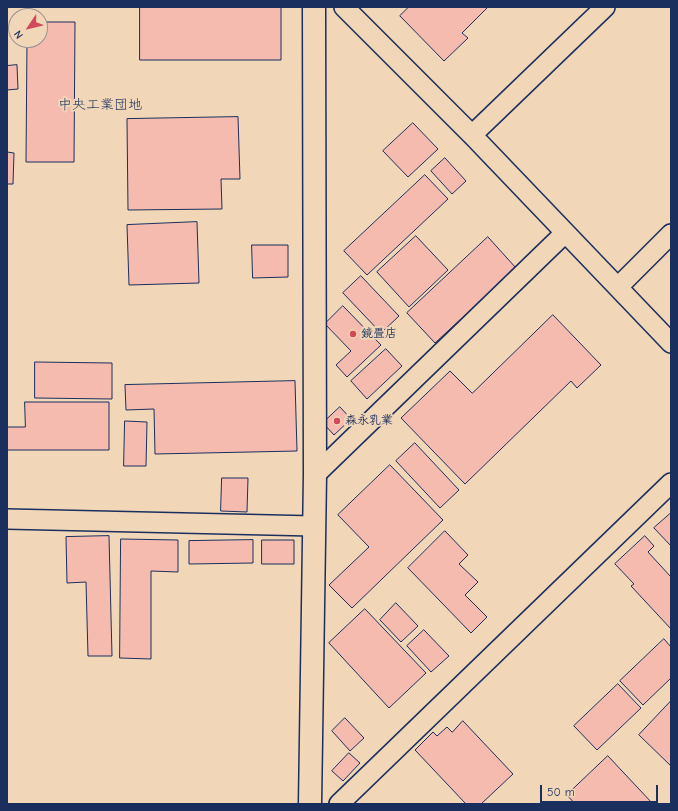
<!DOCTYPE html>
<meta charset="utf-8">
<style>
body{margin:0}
#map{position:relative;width:678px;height:811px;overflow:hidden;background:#f1d6b8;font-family:"Comic Neue",sans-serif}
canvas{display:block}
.frame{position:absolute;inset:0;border:8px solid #1b2f5e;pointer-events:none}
.north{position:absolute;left:8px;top:8px;width:40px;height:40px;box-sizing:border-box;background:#f1d6b8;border:1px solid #9b9394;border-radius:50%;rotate:235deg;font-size:11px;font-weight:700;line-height:16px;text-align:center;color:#1b2f5e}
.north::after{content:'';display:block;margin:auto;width:14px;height:18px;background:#d1495b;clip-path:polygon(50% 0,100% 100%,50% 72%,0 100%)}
.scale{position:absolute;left:540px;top:785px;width:118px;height:18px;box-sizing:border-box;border:2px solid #1b2f5e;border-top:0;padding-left:5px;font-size:12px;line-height:14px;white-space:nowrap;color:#1b2f5e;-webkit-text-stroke:3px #f1d6b8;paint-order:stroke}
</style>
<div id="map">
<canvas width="678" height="811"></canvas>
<div class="frame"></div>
<div class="north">N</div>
<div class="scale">50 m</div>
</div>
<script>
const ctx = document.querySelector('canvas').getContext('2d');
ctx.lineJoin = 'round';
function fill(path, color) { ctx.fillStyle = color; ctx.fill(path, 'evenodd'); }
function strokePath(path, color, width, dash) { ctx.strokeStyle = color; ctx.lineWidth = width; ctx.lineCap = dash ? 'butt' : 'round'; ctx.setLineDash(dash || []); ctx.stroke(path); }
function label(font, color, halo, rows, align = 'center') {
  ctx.font = font + ' "Comic Neue","Klee One",sans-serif'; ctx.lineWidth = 4; ctx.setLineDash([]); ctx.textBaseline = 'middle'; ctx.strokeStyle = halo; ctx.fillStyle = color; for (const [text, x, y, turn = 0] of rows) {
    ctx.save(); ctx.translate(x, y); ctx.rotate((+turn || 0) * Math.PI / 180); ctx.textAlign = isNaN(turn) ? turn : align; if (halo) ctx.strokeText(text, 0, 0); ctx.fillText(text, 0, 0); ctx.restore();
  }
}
const building = new Path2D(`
 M140 7H281V60H140Z
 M409 7H488L462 33 468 38 444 61 400 16Z
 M40 22H75L74 162H26L27 40H40Z
 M17 65 18 89 7 90V66Z
 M238 117 240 179H221L222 209 128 210 127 119Z
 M413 123 438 149 408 177 383 151Z
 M7 152 14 153 13 184H7Z
 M445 158 466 181 452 194 431 171Z
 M425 175 448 199 367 275 344 251Z
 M197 222 199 283 129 285 127 225Z
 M416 236 448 270 409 307 377 272Z
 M488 237 516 268 435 343 407 313Z
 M252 245H288V277L253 278Z
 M361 276 399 316 381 333 343 293Z
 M343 306 381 345 347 377 336 365 351 351 325 324Z
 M553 315 601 365 577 388 571 381 465 484 401 418 450 371 472 393Z
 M386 349 402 366 367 399 351 381Z
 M35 362 112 363V399L35 398Z
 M295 381 297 451 155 454 154 409 126 410 125 385Z
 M25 402H109V450H7V427H25Z
 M340 407 351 419 334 435 323 423Z
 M125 421 147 422 146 466H124Z
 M415 443 459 490 440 508 396 461Z
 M390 465 443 520 352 608 329 585 369 547 338 515Z
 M222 478H248L247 512 221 511Z
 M671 513V546L654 528Z
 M445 531 468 555 459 564 478 582 465 595 487 617 471 633 408 568Z
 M109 536 112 656H88L86 582 67 583 66 537Z
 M645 536 654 546 648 552 671 577V629L631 586 634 584 615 564Z
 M121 539 178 540V572L151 571V659L120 658Z
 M253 540V563L189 564V541Z
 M262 540H294V564H262Z
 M396 603 418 626 401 642 380 620Z
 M365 609 426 673 389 708 329 643Z
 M424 630 449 656 431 672 407 646Z
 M664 639 671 647V678L643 705 620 681Z
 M618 684 641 708 597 750 574 726Z
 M671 701V766L639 735Z
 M345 718 364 738 350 751 332 731Z
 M463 721 513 774 481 804H466L415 750 433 732 437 736 447 727 452 732Z
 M349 753 360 763 343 781 332 771Z
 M608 756 653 804H575L567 795Z`);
fill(building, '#f5bbaf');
strokePath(building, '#1b2f5e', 1);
const street = new Path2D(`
 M344 7 472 135 671 343
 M472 135 605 7
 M618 287 671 234
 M315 475 565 233
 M7 519 314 526
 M339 804 671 483`);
const secondary = new Path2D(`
 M310 804 315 475 314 7`);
strokePath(street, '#1b2f5e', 22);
strokePath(secondary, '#1b2f5e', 25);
strokePath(street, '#f1d6b8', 19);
strokePath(secondary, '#f1d6b8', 22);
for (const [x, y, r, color] of [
 [353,334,4,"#d1495b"],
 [337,421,4,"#d1495b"]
]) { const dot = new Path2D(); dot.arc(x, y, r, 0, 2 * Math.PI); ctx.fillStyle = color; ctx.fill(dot); strokePath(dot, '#f1d6b8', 1.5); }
label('bold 12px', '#1b2f5e', '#f1d6b8', [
 ["鏡畳店",361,334],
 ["森永乳業",345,421]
], 'left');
label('14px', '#1b2f5e', '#f1d6b8', [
 ["中央工業団地",100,105]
]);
</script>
